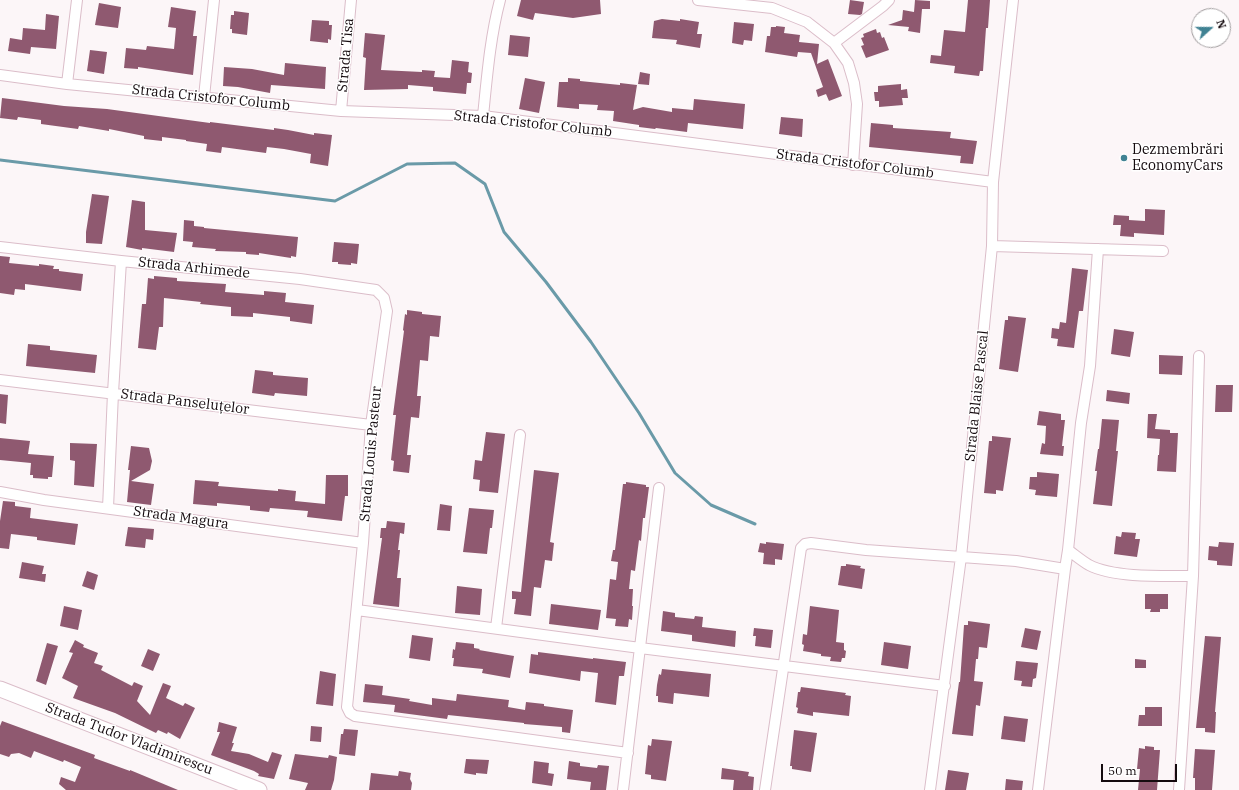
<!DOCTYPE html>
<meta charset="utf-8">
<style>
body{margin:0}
#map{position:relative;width:1239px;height:790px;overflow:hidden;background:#fcf6f8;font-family:"IBM Plex Serif",serif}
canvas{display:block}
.north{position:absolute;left:1191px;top:8px;width:40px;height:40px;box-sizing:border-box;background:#fff;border:1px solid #a19d9f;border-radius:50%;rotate:69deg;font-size:11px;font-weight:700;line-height:16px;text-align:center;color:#150b0f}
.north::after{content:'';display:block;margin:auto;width:14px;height:18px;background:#408293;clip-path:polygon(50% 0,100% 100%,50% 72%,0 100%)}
.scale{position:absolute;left:1101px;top:764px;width:76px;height:18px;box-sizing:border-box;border:2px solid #150b0f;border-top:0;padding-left:5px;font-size:12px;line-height:14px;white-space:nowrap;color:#150b0f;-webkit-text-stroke:3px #fff;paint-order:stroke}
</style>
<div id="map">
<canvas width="1239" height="790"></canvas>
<div class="north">N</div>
<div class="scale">50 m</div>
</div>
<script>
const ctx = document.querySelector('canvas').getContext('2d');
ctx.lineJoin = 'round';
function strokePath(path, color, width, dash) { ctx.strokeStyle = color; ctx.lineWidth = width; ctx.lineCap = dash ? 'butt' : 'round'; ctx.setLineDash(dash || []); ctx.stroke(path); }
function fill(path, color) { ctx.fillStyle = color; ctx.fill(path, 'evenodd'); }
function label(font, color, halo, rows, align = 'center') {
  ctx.font = font + ' "IBM Plex Serif",serif'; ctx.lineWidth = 3; ctx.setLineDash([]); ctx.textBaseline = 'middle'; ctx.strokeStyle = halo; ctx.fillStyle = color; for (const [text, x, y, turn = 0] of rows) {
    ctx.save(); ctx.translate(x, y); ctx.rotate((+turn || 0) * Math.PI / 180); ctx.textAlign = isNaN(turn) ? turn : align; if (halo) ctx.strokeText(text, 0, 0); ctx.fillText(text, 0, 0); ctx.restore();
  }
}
strokePath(new Path2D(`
 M0 160 335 201 407 164 455 163 485 184 504 232 546 282 591 342 639 413 675 473 711 505 755 524`), '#6a9aa8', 3);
fill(new Path2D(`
 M521 0H600L601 14 573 18 535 13 533 20 517 16Z
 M850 0 864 2 862 14 860 15 848 14Z
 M915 0 930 1V9H922L920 33 908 31 909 27 888 25 902 20 903 10 914 12Z
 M968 0H990L988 28H986L983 71H980L979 76 954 73 955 66 930 63 931 55 941 56 944 30 965 32Z
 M99 3 121 7 118 28 95 25Z
 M171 7 196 11 193 36H197L193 75 138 67V69L124 68 126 48 146 50 147 46 174 49 176 28 168 27Z
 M234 11 249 13 247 35 232 33V29H230L231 15H234Z
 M46 14 59 16 56 49 31 47 30 54 8 51 10 38 22 40 23 28 45 30Z
 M662 19 680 21V19L699 22 697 34H702L700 48 676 44 677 40 652 38 654 21Z
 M312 20 329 21V25H332L331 40 328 39V43L310 41Z
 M734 22 754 24 752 41 744 40 743 45 732 43Z
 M776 26 785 27 784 33 800 35 799 42 819 44 817 64 828 59 842 96 829 101 826 94 818 97 816 90 823 87 811 53 798 52 797 57 765 52 767 36H770L771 27H776Z
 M876 29 877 33 880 32 882 38 884 37 889 50 866 58 861 46 864 45 861 38 864 37 863 34Z
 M365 33 385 35 381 70 422 72V70L435 71 434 77 450 78 452 60 469 62 468 72 472 73 471 83H467L466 94 433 91V87L408 85V89L364 90 366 58 363 57Z
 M510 35 530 37 528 57 508 55Z
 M90 50 107 52 104 74 87 71Z
 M285 63 326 67 325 89 271 85 270 93 238 87 223 86 224 67 252 69 284 75Z
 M640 72 650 74 649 85 638 84Z
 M525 78 545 82 539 113 519 109Z
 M568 78 580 79V81L620 85V83L637 85 633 110 643 107 672 112V108L693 110 694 99 745 104 743 129 688 123 687 132 656 128 655 129 639 127V125L613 121 614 111 597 110 598 105 579 104V109L557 107 559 82H568Z
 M901 84V90L907 89 908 98H902L903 105 879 107V101H875L874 92H878V86Z
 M2 98 64 106 107 109 210 123V122L274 130V128L288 130 314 135V133L332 135 328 166 310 163 311 154 284 149 267 147 266 153 222 147 221 153 206 151 207 144 186 141V140L162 137V141L144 139V136L109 129V131L79 126 78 129 41 124V120L18 117 17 120 0 118Z
 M781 117 803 119 802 137 779 134Z
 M871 123 893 125V128L951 132 950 138 977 141 973 164 960 163 961 156 869 147Z
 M92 194 109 196 102 244 86 243V232Z
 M132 200 145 202V230L177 233 174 252 142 248V250L126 247Z
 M1145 209 1165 210 1164 235 1134 233V237L1120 236 1121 225H1113L1114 215 1129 216V220L1145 221Z
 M184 220 194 221V226L204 227V228L298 237 296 257 291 256V258L259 253V255L246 254V252L215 251 216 249 192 247 193 242 183 241Z
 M334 242 359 244 357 264 351 263V265L338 264V262H332Z
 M0 256 10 257 9 263 39 266V264L54 266 53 269H59V271L83 274 81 291 25 284V290L15 289 14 295 0 293Z
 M1072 268 1088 270 1083 311H1079L1074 348 1057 346 1058 339 1051 338 1052 328 1059 329 1060 322 1066 323Z
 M154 276 177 278V281L226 284 225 292 264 295V291L286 293 285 302 314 305 312 324 290 321V317L253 313V317L231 316V307L200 304 201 302 164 298 163 327H159L156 350 138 348 142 304H146L148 278 154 279Z
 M407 310 422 312V314L441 316 439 337 430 336 428 361 420 360 417 396H421L419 418 411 417 407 455H411L409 473 393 471 394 461 391 460 396 415H393L404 331 403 330 405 314 407 315Z
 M1008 316 1026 318 1018 372 999 369 1005 320H1008Z
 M1114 329 1134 332 1130 357 1111 354Z
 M28 344 50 346V350L97 355 95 373 26 366Z
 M1159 355 1183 356 1182 375 1159 374Z
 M255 370 273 372V375L308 378 307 396 275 393 274 396 252 393Z
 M1216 385H1233L1232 412H1215Z
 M1107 390 1130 393 1129 404 1106 401Z
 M0 394 8 395 6 424 0 423Z
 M1039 411 1061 414V420H1065L1062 446H1064L1063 456 1040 454 1042 443 1045 444 1046 426 1037 425Z
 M1148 414H1157L1155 429 1170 430V433H1178L1176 472 1157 471 1158 455H1159L1160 439 1147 438Z
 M1102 419 1119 420 1116 451H1118L1112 506 1093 504 1097 471H1095L1098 449H1099Z
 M486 432 505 434 498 493 479 491 480 480 473 479 475 460 482 461Z
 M992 436 1011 438 1003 491 996 490V494L984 493 989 441H992Z
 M0 438 30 441 28 454 54 456 52 477H48V479L33 478V475H30L31 463 0 460Z
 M70 443 97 444 94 487 74 485 75 461 70 460Z
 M131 446 149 448 152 461 150 470 131 481 154 484 151 505 127 502 130 470H128Z
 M534 470 559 473 550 542 554 543 552 561 545 560 541 588 534 587 531 616 514 614 516 599H512V591L521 592Z
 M1037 472 1059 474 1057 497 1035 495 1036 490 1029 489 1030 477H1037Z
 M326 475H348V496H345L342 521 307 517 308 511 270 508 269 512 250 510V506L217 503V506L193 504 195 480 219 482 218 486 278 491V489L296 491 295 501 325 504Z
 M626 482 646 485V487H649L645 518H643L641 541 639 540 635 571 631 570 629 589H633L632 606H633L632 620 629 619 628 627 615 626 616 619 606 618 610 579 616 580 618 562 611 561 613 550H615L623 484H626Z
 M3 501 15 502V506L31 508 30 518 78 524 75 545 37 540V537L11 534 9 549 0 548V521Z
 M440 504 452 506 450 531 437 530Z
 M469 508 494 510 492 528H490L487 554 463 552Z
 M387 521 405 523 404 534 400 533 398 550H400L397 578H401L399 607 373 604 382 538H380L381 528H386Z
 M128 527 154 529 153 540 146 539 145 548 125 546Z
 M1122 532 1136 533 1135 539H1140L1137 557 1114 554 1116 536 1121 537Z
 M766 542 784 544 782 560 775 559V565L763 564 764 553 758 552 760 543 766 544Z
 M1219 542 1234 543 1232 566 1217 565V561L1208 560 1209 546 1218 547Z
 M22 562 44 566 42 574H46L45 582 19 578Z
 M846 564 861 566 860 568 865 569 862 589 838 585 841 566H846Z
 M87 571 98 575 94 590 82 586Z
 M457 586 482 589 480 615 455 613Z
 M1145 594H1168V609H1160V612H1150L1151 609H1145Z
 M551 604 601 610 598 630 549 624Z
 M64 606 82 610 78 630 60 626Z
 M810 606 839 610 836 642 844 643V650L846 651 845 658H842L841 662 830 661 831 657 821 656V654L803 651 804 645 802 644 803 634 807 635Z
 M663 611 675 613V617L694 619 695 616 703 617 702 627 736 631 735 647 692 641V635L661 631Z
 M968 621 990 624 987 648 979 647 978 659H976L974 681 983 682 980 706 976 705 973 736 952 734 959 682H960L964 625H968Z
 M754 628 773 630 771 648 755 646 756 636H753Z
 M1025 628 1041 631 1037 650 1021 647Z
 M412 635 433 638 430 661 409 658Z
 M1205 636 1221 637 1215 712H1216L1215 733 1205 732V728H1196Z
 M75 640 84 645 83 647 98 653 94 663 103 666 101 670 132 686 134 682 143 686 137 701 150 715 163 683 171 686 166 698 183 706 185 703 195 708 180 739 168 732 167 734 158 730 156 733 115 713 73 698 78 686 62 678 73 653 69 652Z
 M456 642 474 644V648L480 649 479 650 514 656 510 678 482 673 483 669 453 666 454 658H452L453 649 455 650Z
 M884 642 911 646 908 669 881 665Z
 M47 643 58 646 46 685 36 681Z
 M148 649 160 654 153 671 141 666Z
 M538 652 593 659V658L626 662 624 676H619L616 705 595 702 598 673 581 671 580 681 529 673 531 654 538 655Z
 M1135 659 1146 660V668H1135Z
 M1016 661 1038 663 1036 678 1033 679 1032 687 1021 686 1022 681 1014 680Z
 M662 669 711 674 709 697 674 693 673 704 658 702V696H656L657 685 659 674 661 675Z
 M320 671 336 674 333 706 316 704Z
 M365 684 383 686 382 695 410 699 409 701 432 705V698L456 701 457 694 509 700 508 707 525 710 526 702 544 704V706L573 710 570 733 562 732V727L524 724V723L448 715 447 719 394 712 395 705 363 702Z
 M801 687 846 693 845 695 851 696 849 716 813 712V716L797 713 798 708 796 707 797 700 798 692H800Z
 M1145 707H1162V726H1138L1139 715H1145Z
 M1004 716 1028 719 1025 742 1001 739Z
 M2 721 95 755 94 758 130 771V770L178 790H66L59 784 61 777 75 782 81 767 64 760 63 762 34 751 31 758 19 753 11 754 9 757 0 754V726Z
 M219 722 237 727 232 743H234L231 751 249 754 268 762 272 752 282 755 274 779 258 776 259 774 254 771 211 755 220 732H217Z
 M311 726 322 727 321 742 310 741Z
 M344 729 358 730 355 756 339 754 341 734H343Z
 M794 730 817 733 811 772 792 769V766H790Z
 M652 739 672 741 666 781 651 779V775L645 774 648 745 651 746Z
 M1145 746 1154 747V750H1160L1157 790H1138L1140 769H1137L1139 748 1145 749Z
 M1195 749 1215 750 1212 790H1195V778H1193Z
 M295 754 328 758 329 755 337 757 334 780 331 790H305L308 783 289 779Z
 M466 759 489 760 487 774 476 773V775L464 773Z
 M534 761 549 763 548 773 554 774 552 786 532 783Z
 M569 761 580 763V766L597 768 598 765 609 766 606 790H590L591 782 567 779Z
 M722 768 749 772 748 776 754 777 753 790H733L734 780 721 779Z
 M948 770 969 773 966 790H945Z
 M399 771 411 773 410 779 412 783 411 790H369L371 773 398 776Z
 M1006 779 1023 781 1022 790H1005Z`), '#8f5970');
const street = new Path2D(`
 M698 0 772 8 807 22 834 43 848 63 854 83 857 104 853 165
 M834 43 883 6 889 0
 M0 75 67 84 341 111 483 116 993 182
 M67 84 77 0
 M204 97 214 0
 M341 111 351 0
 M483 116C487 77 490 38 500 0
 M992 246 1163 251
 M0 247 121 261 300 279 376 290 384 298 387 311 371 425 363 543 347 707 350 713 355 716 628 753
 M0 380 371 425
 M0 492 44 500 363 543
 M108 508 113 393 121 261
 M1068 550C1075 555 1082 561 1089 565 1114 578 1164 576 1193 576
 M357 610 640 648 945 686
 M496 628 520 435
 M623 790 659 488
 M765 790 801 548 805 544 811 543 866 550 1016 561 1065 569
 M930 790 961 557 992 246 993 182 1013 0
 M1038 790 1065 569 1068 550 1081 423 1090 366 1098 249
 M1179 790 1193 576 1199 356`);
const secondary = new Path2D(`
 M0 689 259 790`);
strokePath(street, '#dbbdc9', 12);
strokePath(secondary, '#dbbdc9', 17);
strokePath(street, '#fff', 10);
strokePath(secondary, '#fff', 15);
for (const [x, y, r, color] of [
 [1124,158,4,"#408293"]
]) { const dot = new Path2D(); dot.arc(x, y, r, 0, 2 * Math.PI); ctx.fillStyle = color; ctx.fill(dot); strokePath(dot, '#fff', 1.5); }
label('14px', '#150b0f', '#fff', [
 ["Strada Tisa",346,55,-85],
 ["Strada Cristofor Columb",211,98,6],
 ["Strada Cristofor Columb",533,124,6],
 ["Strada Cristofor Columb",855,164,7],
 ["Strada Arhimede",194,268,6],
 ["Strada Blaise Pascal",977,396,-84],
 ["Strada Panseluțelor",185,402,7],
 ["Strada Louis Pasteur",371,454,-85],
 ["Strada Magura",181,518,8],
 ["Strada Tudor Vladimirescu",129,739,21]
]);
label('14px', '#150b0f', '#fff', [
 ["Dezmembrări",1132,150],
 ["EconomyCars",1132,166]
], 'left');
</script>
